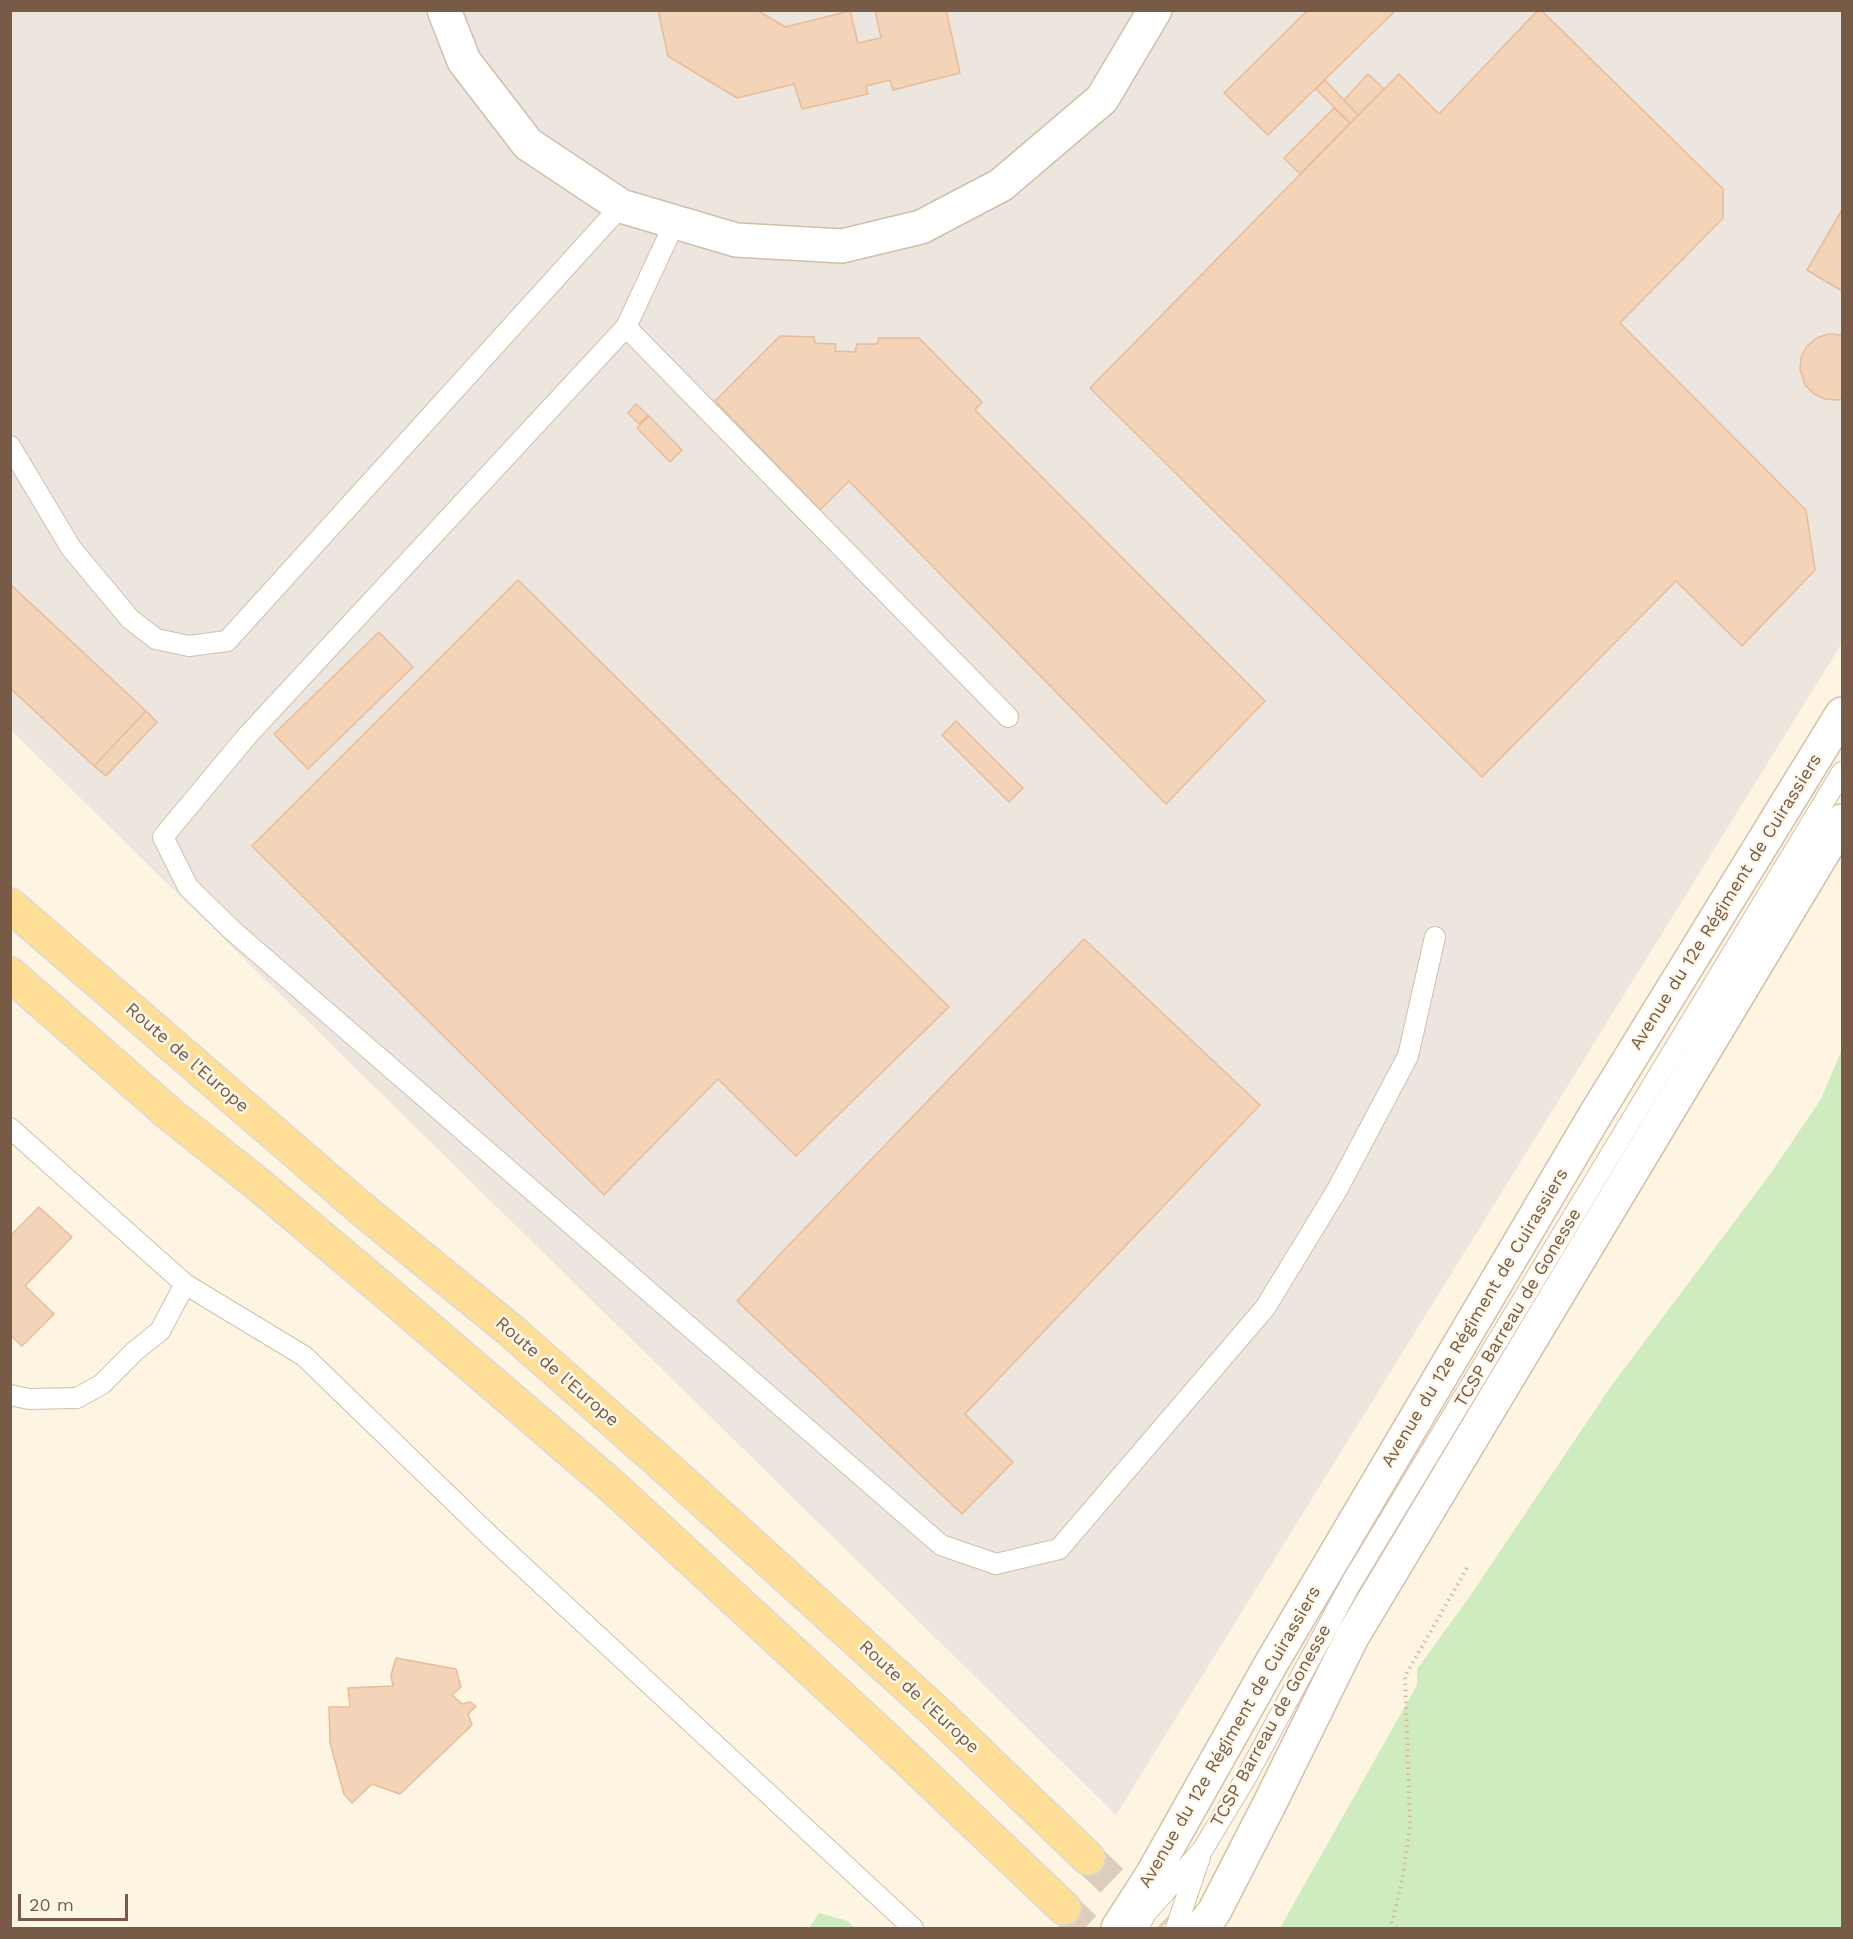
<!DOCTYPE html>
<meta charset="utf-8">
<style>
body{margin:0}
#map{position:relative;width:1853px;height:1939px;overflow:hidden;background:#fdf5e2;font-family:"Work Sans",sans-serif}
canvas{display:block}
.frame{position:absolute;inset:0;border:12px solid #775b47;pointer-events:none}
.scale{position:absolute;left:18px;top:1894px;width:110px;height:27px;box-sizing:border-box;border:3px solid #775b47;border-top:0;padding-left:8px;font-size:18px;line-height:21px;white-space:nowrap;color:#775b47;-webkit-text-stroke:4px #fff8ea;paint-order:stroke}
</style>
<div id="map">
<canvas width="1853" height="1939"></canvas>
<div class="frame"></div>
<div class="scale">20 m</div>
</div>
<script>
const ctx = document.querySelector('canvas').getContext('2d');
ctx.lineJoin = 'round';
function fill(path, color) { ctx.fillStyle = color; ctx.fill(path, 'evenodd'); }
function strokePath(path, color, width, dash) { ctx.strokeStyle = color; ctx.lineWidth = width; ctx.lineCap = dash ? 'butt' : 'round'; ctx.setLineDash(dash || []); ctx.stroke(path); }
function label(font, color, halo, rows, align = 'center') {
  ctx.font = font + ' "Work Sans",sans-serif'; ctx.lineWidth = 5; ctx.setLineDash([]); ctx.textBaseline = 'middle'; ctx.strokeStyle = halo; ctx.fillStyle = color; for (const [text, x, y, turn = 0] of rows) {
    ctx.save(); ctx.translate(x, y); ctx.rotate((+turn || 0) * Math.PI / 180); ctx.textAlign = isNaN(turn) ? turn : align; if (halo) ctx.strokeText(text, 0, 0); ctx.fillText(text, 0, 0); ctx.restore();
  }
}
fill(new Path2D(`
 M10 11H1842V643L1116 1815 11 730Z`), '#ece6de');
fill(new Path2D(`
 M1842 1049V1928H1280L1417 1685V1669L1468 1599 1609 1389 1771 1173 1821 1099Z
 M819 1913 848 1921 854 1928H809Z`), '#cfecc0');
const building = new Path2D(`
 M658 10H757L785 27 850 11 858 43 881 38 875 10H946L960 73 893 90 890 80 866 86 868 94 802 109 794 84 737 98 668 56Z
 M1308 10H1391L1393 13 1268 135 1224 93Z
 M1538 10H1541L1723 189V218L1620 323 1806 510 1815 570 1742 646 1676 581 1482 777 1090 388 1399 74 1439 114Z
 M1368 74 1384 89 1358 115 1344 100Z
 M1325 80 1358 115 1350 123 1316 89Z
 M1334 108 1350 123 1300 174 1284 158Z
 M1842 210V291L1807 270Z
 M1828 334 1842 335V399L1838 400 1825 399 1814 394 1805 385 1800 369 1801 357 1807 346 1817 338Z
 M780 336 814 337 815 343 836 344 835 351 855 352 857 344H877L879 338H919L982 402 975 410 1265 701 1166 804 849 481 820 510 715 401Z
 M636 404 648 415 639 424 628 413Z
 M649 416 682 450 670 462 637 428Z
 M518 580 949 1007 796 1156 718 1079 604 1195 252 846Z
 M10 584 146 711 94 766 10 688Z
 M379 632 413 667 308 769 274 734Z
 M146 711 157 722 106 776 94 766Z
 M956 721 1023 788 1009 802 942 735Z
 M1084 939 1260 1105 965 1414 1013 1462 962 1514 737 1301 786 1248Z
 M39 1207 72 1237 25 1286 54 1314 22 1346 10 1335V1236Z
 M396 1658 456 1669 461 1687 452 1695 462 1704 470 1702 476 1706 468 1714 472 1725 400 1794 372 1784 352 1803 344 1794 330 1743 329 1707H350L348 1688 393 1686 391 1675Z`);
fill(building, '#f4d4b9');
strokePath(building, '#e8bc98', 1.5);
strokePath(new Path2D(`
 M1088 1858 1161 1928
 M1064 1908 1085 1928`), '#dccebb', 33, [33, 16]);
const lane = new Path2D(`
 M675 222 626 327 1008 717
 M626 327 247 736 163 837 188 887 233 931 941 1545 996 1564 1059 1549 1265 1308 1337 1190 1408 1056 1435 937
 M10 446 71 548 130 619 156 639 189 646 227 641 621 206
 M10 1128 185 1284 304 1356 491 1537 913 1928
 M10 1395 29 1399 77 1398 102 1384 135 1351 160 1331 185 1284
 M1138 1928 1146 1913 1203 1849 1247 1776 1350 1585 1842 772
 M1176 1928 1200 1857`);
const street = new Path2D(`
 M444 10 464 61 528 144 621 206 736 240 842 246 921 227 1001 185 1102 99 1155 10`);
const secondary = new Path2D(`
 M1118 1928 1152 1875 1272 1662 1594 1117 1842 714
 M1201 1928 1214 1912 1269 1805 1352 1637 1842 821`);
const primary = new Path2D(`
 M10 905 364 1211 509 1329 669 1470 934 1710 1088 1858
 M10 974 172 1116 259 1185 393 1298 613 1487 884 1737 1064 1908`);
strokePath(lane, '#d1bfab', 22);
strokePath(street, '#d1bfab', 36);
strokePath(secondary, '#d5bfa8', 36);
strokePath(primary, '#ded8d3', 36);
strokePath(new Path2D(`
 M1396 1928 1392 1922 1402 1881 1410 1826 1405 1676 1467 1568`), '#d9b89c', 4, [1.5, 4.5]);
strokePath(lane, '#fff', 20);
strokePath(street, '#fff', 33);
strokePath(secondary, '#fff', 33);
strokePath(primary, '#ffdf98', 33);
label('18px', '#775b47', '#fff8ea', [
 ["Avenue du 12e Régiment de Cuirassiers",1726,902,-58],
 ["Route de l'Europe",187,1058,41],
 ["TCSP Barreau de Gonesse",1518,1308,-59],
 ["Avenue du 12e Régiment de Cuirassiers",1475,1318,-59],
 ["Route de l'Europe",557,1372,41],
 ["Route de l'Europe",919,1697,43],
 ["TCSP Barreau de Gonesse",1271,1726,-61],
 ["Avenue du 12e Régiment de Cuirassiers",1230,1737,-60]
]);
</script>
